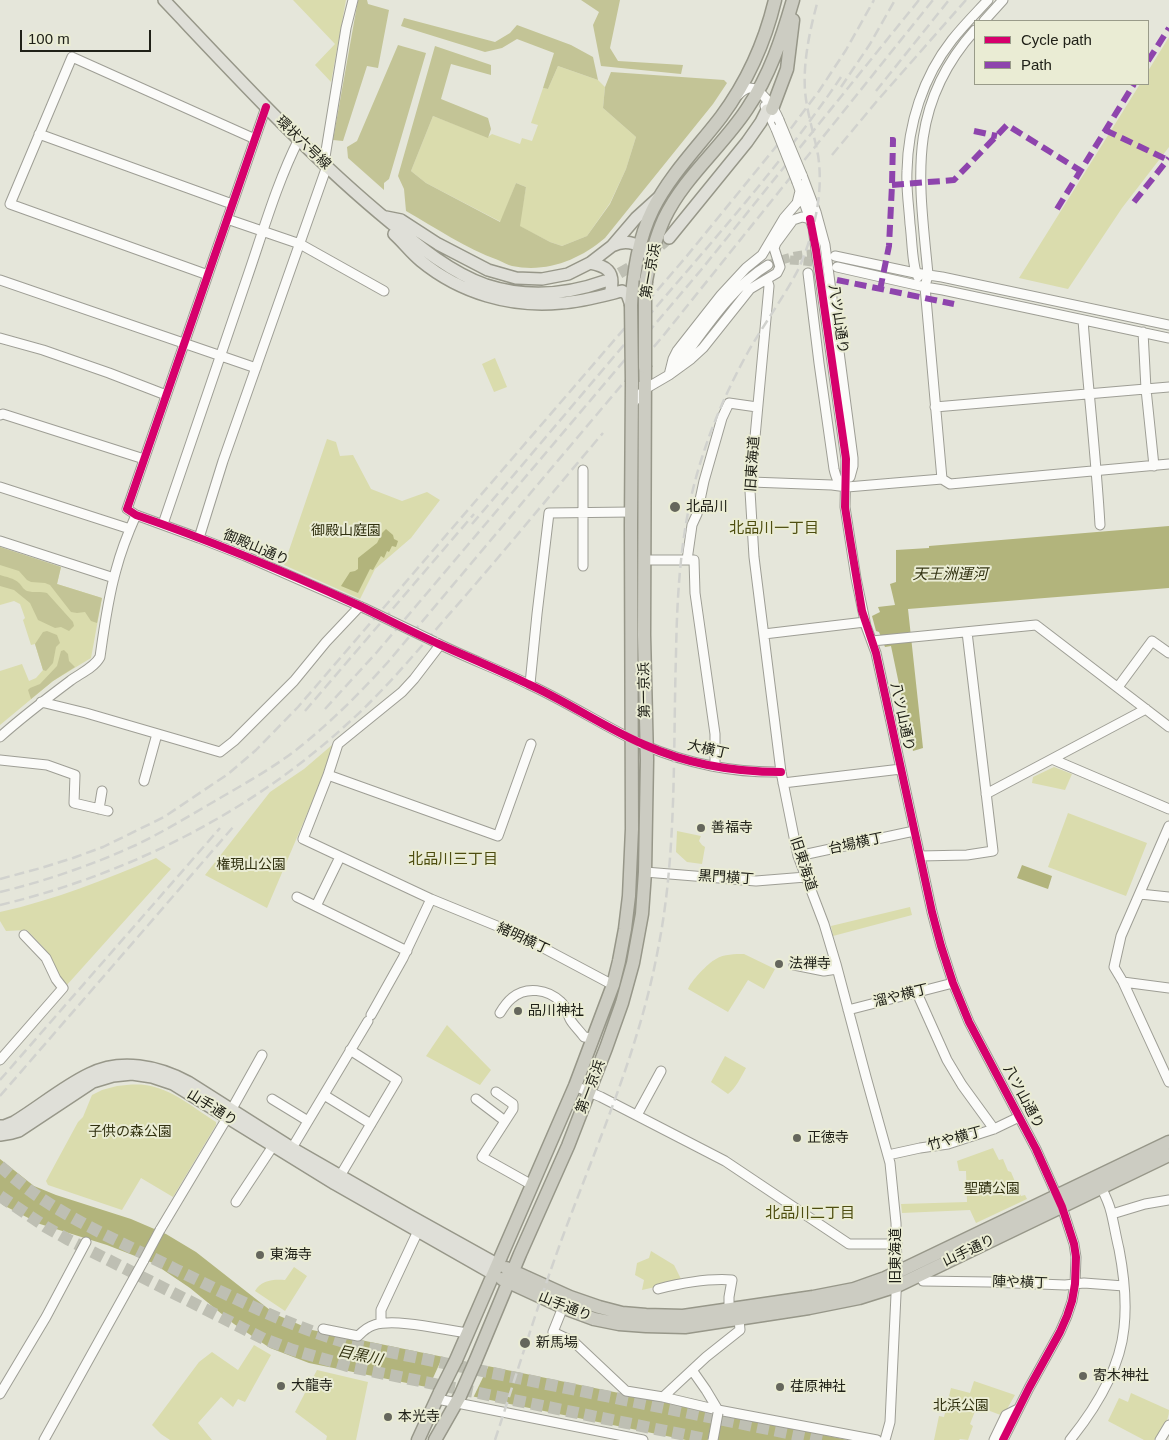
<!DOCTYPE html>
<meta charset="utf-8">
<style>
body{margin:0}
#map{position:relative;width:1169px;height:1440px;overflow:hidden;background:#e5e6da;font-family:Helvetica,sans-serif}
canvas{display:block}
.legend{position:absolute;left:974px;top:20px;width:175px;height:65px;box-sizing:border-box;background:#eaecd4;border:1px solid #999b89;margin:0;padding:6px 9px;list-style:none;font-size:15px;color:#202118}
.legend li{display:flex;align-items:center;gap:10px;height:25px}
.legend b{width:25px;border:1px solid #999b89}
.scale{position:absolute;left:20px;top:30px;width:131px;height:22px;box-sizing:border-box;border:2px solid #202118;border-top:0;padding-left:6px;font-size:15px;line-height:18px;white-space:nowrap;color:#202118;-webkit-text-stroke:4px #eaecd4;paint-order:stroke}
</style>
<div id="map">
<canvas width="1169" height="1440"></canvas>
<ul class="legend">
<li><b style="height:6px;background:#d6006c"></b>Cycle path</li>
<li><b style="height:6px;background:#8e44ad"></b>Path</li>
</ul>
<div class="scale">100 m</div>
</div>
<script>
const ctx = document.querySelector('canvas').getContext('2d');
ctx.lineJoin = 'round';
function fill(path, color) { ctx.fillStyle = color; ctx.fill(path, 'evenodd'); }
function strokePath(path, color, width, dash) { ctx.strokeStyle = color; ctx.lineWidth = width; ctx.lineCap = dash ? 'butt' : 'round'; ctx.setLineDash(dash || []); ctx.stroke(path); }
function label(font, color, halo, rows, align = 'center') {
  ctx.font = font + ' Helvetica,"Noto Sans JP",sans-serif'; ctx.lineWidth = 4; ctx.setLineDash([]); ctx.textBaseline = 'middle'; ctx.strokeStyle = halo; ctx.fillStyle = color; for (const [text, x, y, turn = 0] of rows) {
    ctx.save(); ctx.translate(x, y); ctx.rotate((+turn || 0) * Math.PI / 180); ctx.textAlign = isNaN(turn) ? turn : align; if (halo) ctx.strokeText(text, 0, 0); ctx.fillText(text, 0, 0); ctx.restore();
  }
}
fill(new Path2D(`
 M293 0H346L331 82 315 65 335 44Z
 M1169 37V147L1122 208 1068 289 1019 278 1140 84H1148V71Z
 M558 66 598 80 605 87 603 108 636 137 626 169 610 203 587 236 562 246 550 242 519 226 526 187 516 183 501 222 426 183 411 171 433 116 488 137 492 134 520 144 522 138 532 141 538 125 531 123 543 88 548 89Z
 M495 358 507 387 494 392 482 364Z
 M327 439 336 442 340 456 353 455 371 489 402 501 427 492 440 500 411 538 375 569 360 599 284 565Z
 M0 547 61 567 57 584 102 598 91 658 53 681 0 725V671L22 664 29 681 36 678 43 670 35 644 31 645 23 620 25 618 20 604 14 601 0 605Z
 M332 745V749L321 781 267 908 205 875 270 792 304 769Z
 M1054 767 1072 774 1065 790 1032 783 1033 777Z
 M1068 813 1147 843 1126 896 1048 867Z
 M677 831 701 836 699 841 702 845 705 847 702 864 687 862 676 852Z
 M156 858 171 869 66 986 57 974 44 948 27 930 6 931 0 921V912C54 900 105 880 156 858Z
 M910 907 912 915 833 936 831 926Z
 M744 954 775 969 764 989 748 980 728 1012 688 989C691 981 708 963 716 959 724 954 735 954 744 954Z
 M447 1025 491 1070 480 1085 426 1056Z
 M725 1056 746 1068C741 1077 736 1088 728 1094L711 1082Z
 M117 1086C126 1085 136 1084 145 1085 171 1088 195 1109 216 1122V1125L173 1197 141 1178 122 1210 48 1185 46 1181 78 1122 83 1117 92 1095 102 1090Z
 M993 1148 999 1160 1003 1159 1008 1171 1011 1172 1021 1196 1025 1195 1027 1199 976 1223 970 1210 902 1213 901 1204 967 1202 966 1171H959L957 1161Z
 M651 1251 674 1265 682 1281 642 1290 644 1280 635 1275 637 1263 649 1258Z
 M294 1267 307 1276 285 1311 255 1291C261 1280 274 1279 285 1280Z
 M254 1345 271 1355 245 1402 238 1399 233 1407 221 1397 198 1423 212 1440H170L161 1434 152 1425 199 1362 212 1352 238 1370Z
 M317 1370 368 1382 356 1440H326L327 1436 295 1412Z
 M974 1381 1015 1395 1003 1416 977 1406 970 1424 973 1426 968 1440 960 1439 959 1440H934L939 1416 944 1417 951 1388 970 1393Z
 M1131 1393 1169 1410C1169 1422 1161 1430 1154 1440H1144L1108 1421 1119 1398 1128 1402Z`), '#dadcad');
fill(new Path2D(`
 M358 0H367L368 4 389 10 378 68 367 66 343 141 333 140Z
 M581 0H620L610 48 618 61 683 65 681 74 601 66 593 25 599 12Z
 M404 18 495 42 510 33 517 25 571 45 593 57 598 80 558 66 548 89 543 88 554 53 517 39 502 48 485 52 401 26Z
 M398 45 426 53 389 179 384 183V190L348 158 347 147 357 141Z
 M435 46 491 65V75L451 64 441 99 488 118 491 129 488 138 433 116 411 171 426 183 500 222 516 183 526 187 520 226 550 242 562 246 587 236 610 204 626 169 636 137 603 108 605 87 611 72 724 80 727 83 713 104 605 238C579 260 547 273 512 266 508 265 503 262 498 260 465 248 436 228 406 211L404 189 398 176Z
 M0 547 61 567 57 584 102 598 97 623 91 621 85 612 77 613 71 612 50 585 45 583 31 582 27 580 19 571 0 565Z
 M0 575C6 577 14 578 19 583 22 586 23 589 27 591 34 593 41 591 47 593L73 622 74 626 69 631 61 627 55 628 38 620 30 603 14 590 0 586Z
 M47 631 57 635 60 643 56 647 53 663 46 671 43 670 35 644 43 632Z
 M64 650 68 654 69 661 75 667 53 681 31 699 28 690 30 688 40 684 57 666 61 651Z`), '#c3c496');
fill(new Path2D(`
 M1169 526V588L908 609 923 748 913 751 891 646 885 647 879 632 876 631 872 616 880 612 878 607 895 605 890 584 896 582V550L929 548V546Z
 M386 529 393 535 394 539 398 541 396 547 392 546 389 552 387 551 384 558 381 556 373 570 370 569 358 593 341 586 350 572 355 571 358 569V558L377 543 382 533Z
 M1022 865 1052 876 1048 889 1017 878Z
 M0 1159 34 1186 56 1195 131 1219 166 1234 196 1252 275 1314 312 1330 848 1440H686L309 1363 270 1348 234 1324 190 1288 153 1263 107 1245 40 1224 3 1205 0 1202Z`), '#b2b47c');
fill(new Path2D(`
 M443 1356 489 1365 473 1398 428 1389Z`), '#e5e6da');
strokePath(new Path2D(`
 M790 260 805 261 824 264
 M768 265C794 255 807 252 834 255`), '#bebfb3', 9, [9, 4.5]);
strokePath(new Path2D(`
 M605 281C628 269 650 256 669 238`), '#bebfb3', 11, [11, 5.5]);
strokePath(new Path2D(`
 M0 1166C18 1182 37 1197 58 1209 96 1232 137 1250 177 1270 236 1299 292 1328 355 1345L822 1440
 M0 1196 46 1227 69 1240 264 1339 293 1350 351 1367 710 1440`), '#bebfb3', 12, [12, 6]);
const minor = new Path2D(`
 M984 21 1003 0
 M738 95C741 92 745 89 749 88 761 87 775 110 779 120
 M765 106 776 129
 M266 107 127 509 136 515 199 538 245 556 364 608
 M39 134 232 204
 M324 163 346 28 353 0
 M802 175 816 212 825 245 853 458V466L850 477
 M797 182 813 228 816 250 846 459 845 507 856 578 866 626 876 653 932 912 941 946 953 983 969 1022 1036 1149 1062 1207 1074 1244 1076 1257 1075 1284 1072 1301 1067 1316 1060 1332 1029 1388 1003 1440
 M227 219 300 244 384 291
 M835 256 915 273 942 277 1169 325
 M837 267 925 287 943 290 1169 338
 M808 273 819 363 834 469C836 478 838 483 846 487
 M208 275 10 204 72 57 255 139
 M918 277C912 267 912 237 910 224 909 207 906 189 907 171 908 124 923 77 952 40 963 26 976 13 988 0
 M0 280 256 368
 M767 280 769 286 750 491 754 557 781 772 794 837 798 856 824 924 836 964 866 1077 890 1163 896 1223 897 1273 890 1422 885 1440
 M1083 320C1088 388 1096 456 1100 525
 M1143 332 1146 389 1154 466
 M0 338 43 350 109 373 166 395
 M677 366C704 331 730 288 768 265
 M669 375 673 359 677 351 721 295 746 268 762 255 784 218 797 203 800 191
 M632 404 645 389 669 375 691 359 703 348 750 289 777 273 780 267 774 248 776 243 793 220 802 217 810 219
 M935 407 1169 387
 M0 415 3 414 144 459
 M583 470V566
 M942 479 925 287 928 274C919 180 906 107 975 30
 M751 482 832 485 847 487 942 479 950 484 1169 464
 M0 487 130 529
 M163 524C190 443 218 362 246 281 262 235 277 182 299 139
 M199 538 223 461 327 166
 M0 541 114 578
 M645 560H694L695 593 715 734V766
 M687 560 692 525 697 514 704 481 722 418 729 403 757 407
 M764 634 865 622
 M872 641 1036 625 1169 727
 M437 643C467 658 500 670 530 685 569 703 605 727 644 745 687 764 736 773 781 772
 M440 645 414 679 402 692 338 744 328 775 498 836 531 744
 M530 684 537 614 549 513 631 512
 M1118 687 1152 641 1169 653
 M41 702 86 713 220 752 234 741 294 681 326 642 360 606
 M0 737C22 717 46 699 70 681 79 674 94 668 100 657 104 628 108 598 116 570 121 551 128 533 136 515
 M1052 759 1169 809
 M0 760 47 765 75 775 74 803 108 811
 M328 775 303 839 431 899 519 935 613 985
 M144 781 157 734
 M783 783 901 769
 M986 794 1146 709
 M99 809 102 791
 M1169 826 1121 936 1114 967 1123 982 1169 1082
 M798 856 914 831
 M920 856 967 855 993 851 967 632
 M645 872 756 881 806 877
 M1140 894 1169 897
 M297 897 407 951
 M316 906 340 857
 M794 965 824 971 837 969
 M1123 982 1169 988
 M917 993 947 1060 962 1085 994 1129
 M848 1010 953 983
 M500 1013C503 1008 507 1002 512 998 526 986 548 989 561 1002 566 1006 567 1013 570 1019 573 1025 580 1031 584 1037L593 1038
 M371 1015 403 958 431 899
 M0 1060 63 988 56 979 46 958 24 935
 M575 1086 601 1097 725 1161 849 1244H897
 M496 1092 513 1104V1109L482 1157 532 1185
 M324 1095 371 1124
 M272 1099 308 1121
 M476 1099 505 1121
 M637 1115 661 1071
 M292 1148 368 1021
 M888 1155 920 1148 948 1144 994 1129 1019 1117
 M340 1176 397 1080 350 1050
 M236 1202 273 1146
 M1112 1214 1145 1204 1169 1200
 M160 1230 224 1123 262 1055
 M920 1274 923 1281 989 1282 1065 1285 1084 1283 1124 1286
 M658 1289C682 1283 707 1278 732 1280L729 1297V1309
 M563 1307 553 1332 574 1342 626 1391 663 1397 718 1410 877 1440
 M381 1323V1310L418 1231
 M323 1329 358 1336C362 1332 367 1327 374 1325 396 1318 444 1330 468 1333
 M692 1370 706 1390 718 1410V1413
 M0 1394 46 1317 86 1242
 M663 1397 706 1357 740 1330 739 1319
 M437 1399 643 1440
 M44 1440 144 1260
 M994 1440 1006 1415 1018 1409
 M1070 1440C1095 1409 1120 1368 1124 1328 1127 1301 1124 1275 1119 1249 1116 1237 1114 1224 1111 1212 1109 1203 1105 1195 1101 1187
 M1160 1440 1169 1425`);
const major = new Path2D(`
 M164 0C237 77 309 156 391 223 420 247 450 272 486 285 526 298 566 295 605 281
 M386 217 401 220 438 244 488 270 516 278 542 279 568 274 590 263 612 246 636 218 658 198
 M394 234C403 242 411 253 421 261 460 293 511 308 561 303 581 302 602 296 622 291L627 294 631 305
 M669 238 747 142 761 122 767 110
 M612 246C627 238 643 244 651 259
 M590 263C606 266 615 271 611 290
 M0 1126H4L14 1122C39 1107 62 1087 89 1074 121 1058 158 1066 188 1082L292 1148 407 1214 497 1264
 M0 1135 12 1133 19 1131 93 1082 113 1076 132 1074 152 1077 173 1084 335 1184 493 1274`);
const highway = new Path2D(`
 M772 109 787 69 793 20
 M646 281C650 260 655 239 664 219 684 177 722 147 747 109 770 75 782 38 793 0
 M631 305C634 271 638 239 653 209 670 175 698 147 721 117 747 82 765 42 775 0
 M506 1268 570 1297 599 1307 622 1313 646 1315 683 1316 813 1297 854 1289 885 1278 1169 1142
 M502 1279 567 1309 594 1319 619 1324 646 1326 685 1327 809 1308 859 1298 897 1286 1169 1155
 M456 1360 575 1086 613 985 619 961 625 929 629 896 632 829 631 525 632 382
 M475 1362 520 1254 568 1146 606 1048 622 1003 633 963 642 914 645 872 647 760 644 635 645 367
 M418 1440 440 1392
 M435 1440 460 1396`);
strokePath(minor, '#9e9e95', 11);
strokePath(major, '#979789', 14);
strokePath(highway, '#979789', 15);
strokePath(minor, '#fbfbf9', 9);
strokePath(major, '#dfdfd8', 11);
strokePath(highway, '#ccccc2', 12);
strokePath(new Path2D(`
 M841 87 870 44 895 0
 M876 91 949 0
 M832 155 877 101 966 0
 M472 524C536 449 599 374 663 299 724 228 789 154 841 77
 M325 709 377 652 701 270 919 0
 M305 711 474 514
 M0 879 41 868 73 858 103 847 164 817 228 774 256 750 298 707 686 257 792 127 819 91 846 50 874 0
 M0 892C46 881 92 865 136 845 163 832 189 816 215 801 244 784 275 767 301 746 333 720 361 692 388 662L663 336 933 0
 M0 905C126 875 250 813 346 725 382 693 413 656 445 619 499 558 550 495 603 433
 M0 1080 220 828
 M0 1096 234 826
 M495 1440C520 1364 543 1287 572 1212 605 1125 641 1041 658 949 677 854 673 751 676 654 677 598 680 543 693 489 705 441 724 395 748 352 764 324 784 297 799 268 814 233 824 193 818 155 814 134 807 113 805 91 803 61 810 29 818 0`), '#d1d2ce', 2.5, [10, 5]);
const minorBridge = new Path2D(`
 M779 120 802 175
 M776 129 797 182
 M364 608 435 642
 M144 1260 160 1230
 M713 1440 718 1413`);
const highwayBridge = new Path2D(`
 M631 305 632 382
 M645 367V298L646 281
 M440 1392 456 1360
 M460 1396 475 1362`);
strokePath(minorBridge, '#9e9e95', 11, []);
strokePath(highwayBridge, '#979789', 15, []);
strokePath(minorBridge, '#fbfbf9', 9);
strokePath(highwayBridge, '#ccccc2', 12);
strokePath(new Path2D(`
 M1148 61 1169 28
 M1105 130 1168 160
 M974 131 997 136
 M892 185 954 180 1007 125 1081 171
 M1134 202 1169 158
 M1057 209 1134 84
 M837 280 954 304
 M880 290 889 246 892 185 893 140H890`), '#8e44ad', 6, [12, 6]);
strokePath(new Path2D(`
 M266 107 127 509 136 515C212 541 286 572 360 606 387 619 414 633 441 645 470 658 499 670 528 684 568 702 605 728 645 745 687 764 736 772 781 772
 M810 219 816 250 846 459 845 507 850 539 862 611 876 653 932 912 941 946 953 983 969 1022 1036 1149 1062 1207 1074 1244 1076 1257 1075 1284 1072 1301 1067 1316 1060 1332 1029 1388 1003 1440`), '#d6006c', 8);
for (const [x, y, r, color] of [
 [675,507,6,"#65665c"],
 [701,828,5,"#65665c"],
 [779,964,5,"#65665c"],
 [518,1011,5,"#65665c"],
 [797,1138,5,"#65665c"],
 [260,1255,5,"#65665c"],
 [525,1343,6,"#65665c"],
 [1083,1376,5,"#65665c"],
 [281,1386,5,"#65665c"],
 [780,1387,5,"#65665c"],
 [388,1417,5,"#65665c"]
]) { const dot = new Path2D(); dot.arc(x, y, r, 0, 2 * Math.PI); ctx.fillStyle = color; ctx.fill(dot); strokePath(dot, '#eaecd4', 2); }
label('14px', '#202118', '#eaecd4', [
 ["環状六号線",303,143,44],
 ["第一京浜",651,271,-80],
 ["八ツ山通り",838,319,82],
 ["旧東海道",753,464,-86],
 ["御殿山通り",256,548,23],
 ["第一京浜",645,690,-91],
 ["八ツ山通り",902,717,78],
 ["大横丁",708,750,13],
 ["台場横丁",856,844,-12],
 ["旧東海道",803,864,72],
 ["黒門横丁",726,878,4],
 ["緒明横丁",523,939,25],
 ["溜や横丁",901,996,-14],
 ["第一京浜",591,1087,-69],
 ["八ツ山通り",1023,1097,62],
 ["山手通り",212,1108,32],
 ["竹や横丁",955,1139,-15],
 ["山手通り",969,1251,-25],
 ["旧東海道",896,1256,-90],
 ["陣や横丁",1020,1283,2],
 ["山手通り",565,1307,22]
]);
label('14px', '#202118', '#eaecd4', [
 ["北品川",686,507],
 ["善福寺",711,828],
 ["法禅寺",789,964],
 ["品川神社",528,1011],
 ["正徳寺",807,1138],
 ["東海寺",270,1255],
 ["新馬場",536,1343],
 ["寄木神社",1093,1376],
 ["大龍寺",291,1386],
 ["荏原神社",790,1387],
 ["本光寺",398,1417]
], 'left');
label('14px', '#313110', '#eaecd4', [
 ["御殿山庭園",346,531],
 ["権現山公園",251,865],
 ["子供の森公園",130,1132],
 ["聖蹟公園",992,1189],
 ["北浜公園",961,1406]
]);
label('15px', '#4e4e10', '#eaecd4', [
 ["北品川一丁目",774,529],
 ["北品川三丁目",453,860],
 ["北品川二丁目",810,1214]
]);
label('italic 15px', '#343413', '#eaecd4', [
 ["天王洲運河",950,575],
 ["目黒川",360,1356,12]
]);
</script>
